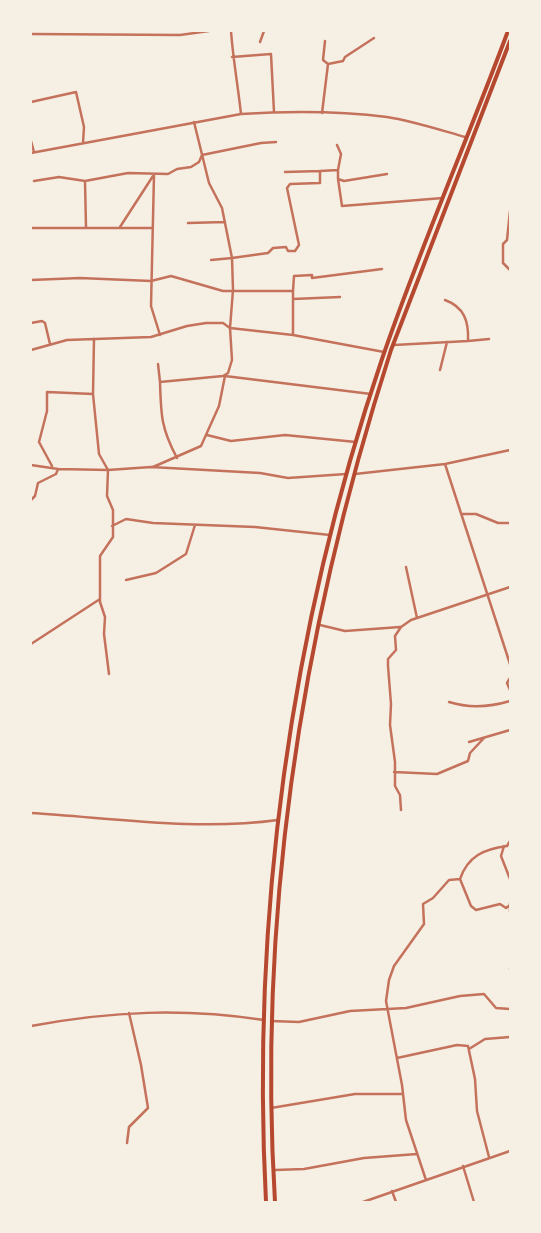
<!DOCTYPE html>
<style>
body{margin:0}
#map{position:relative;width:541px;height:1233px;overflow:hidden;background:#f6efe4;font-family:"Roboto Condensed",sans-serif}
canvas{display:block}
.frame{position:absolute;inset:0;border:32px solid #f6efe4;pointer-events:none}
</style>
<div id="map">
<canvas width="541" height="1233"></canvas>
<div class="frame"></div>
</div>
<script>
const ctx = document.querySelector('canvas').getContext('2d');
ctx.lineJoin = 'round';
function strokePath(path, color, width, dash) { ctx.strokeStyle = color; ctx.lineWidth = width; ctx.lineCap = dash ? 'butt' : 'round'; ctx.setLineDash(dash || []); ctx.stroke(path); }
strokePath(new Path2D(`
 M231 31C233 59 238 86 241 114
 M31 34 180 35 209 31
 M260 42 264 31
 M232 57 271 54 274 112
 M328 64 343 61 345 57 374 38
 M31 102 76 92 84 127 83 143
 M322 113 328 64 323 60 325 41
 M194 122 209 183 222 208 232 258 211 260
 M31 141 34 152
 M31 153 241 114C290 111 339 111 387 117 413 121 440 130 465 137
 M338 170V179L344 181 387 174
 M320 171 338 170 341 154 337 145
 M154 175 151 306 160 335
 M338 179 342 206 443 198
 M34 181 59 177 85 181 128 173 168 174 177 169 191 167 199 162 202 155 261 143 276 142
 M85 181 86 227
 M510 211 507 240 503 244V263L510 270
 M188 223 225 222
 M120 227 153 176
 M31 228H152
 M31 280 80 278 151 281 171 276 223 291H293L294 276 312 275V278L382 269
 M293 291V335
 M293 299 340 297
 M31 323 42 321 45 323 50 344
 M468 341 489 339
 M394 345 468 341C469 321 464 307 445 300
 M31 350 67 340 151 337 187 326 206 323H223L230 328 293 335 384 352
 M158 364 160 382 223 376 228 373 232 360 230 328 233 290 232 258 268 253 273 248 286 247 288 251H295L299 245 287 188 290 184 320 183V171L285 172
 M440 370 447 342
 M160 382C161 415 161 428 177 458
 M93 394 99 454 108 470 107 496 113 510V537L100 556V602L105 617 104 634 109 674
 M207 435 231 441 285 435 356 442
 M445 464 510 664
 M31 465 58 469 108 470 151 467 260 473 288 478 346 474
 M52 466 39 442 47 411V392L93 394 94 339
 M153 467 201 446 219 406 225 376 371 394
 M355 474 445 464 510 450
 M31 500 35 496 38 483 56 474 58 469
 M461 514H476L498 523H510
 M112 526 126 519 153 523 255 527 330 535
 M406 567 417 618
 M126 580 156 573 186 554 195 525
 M320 625 345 631 400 627
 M31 644 100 599
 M510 678 507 683 510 690
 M449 702C468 708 490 707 510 701
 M469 742 510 730
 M394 772 437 774 468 761 470 753 484 738
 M401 810 400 795 395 786V762L390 725 391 704 388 666V659L396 650 395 636 401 627 411 620 510 587
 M31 813C113 818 197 831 278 820
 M504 846 501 856 510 879
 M460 879 471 906 476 910 500 904 506 908 510 905
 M510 903V912
 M510 968V969
 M271 1021 299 1022 350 1011 406 1008 460 996 484 994 496 1008 510 1009
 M31 1026C112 1011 182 1008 264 1020
 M469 1049 485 1039 510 1037
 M397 1058 457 1045 468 1046 475 1079 477 1111 489 1157
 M271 1108 355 1094H403
 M127 1143 129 1127 148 1108 141 1065 129 1013
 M463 1166 474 1202
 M275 1170 304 1169 364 1158 417 1154
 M426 1180 406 1120 402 1085 386 1001 389 980 394 966 424 924 423 904 433 898 449 880 460 879C468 856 484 849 507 846L510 841
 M392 1191 396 1202
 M363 1202 510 1151`), '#c5725c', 2.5);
strokePath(new Path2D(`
 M266 1202C251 918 290 629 382 359 420 248 467 141 508 31
 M275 1202C257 911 302 627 391 350L510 41`), '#b5482f', 4);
</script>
